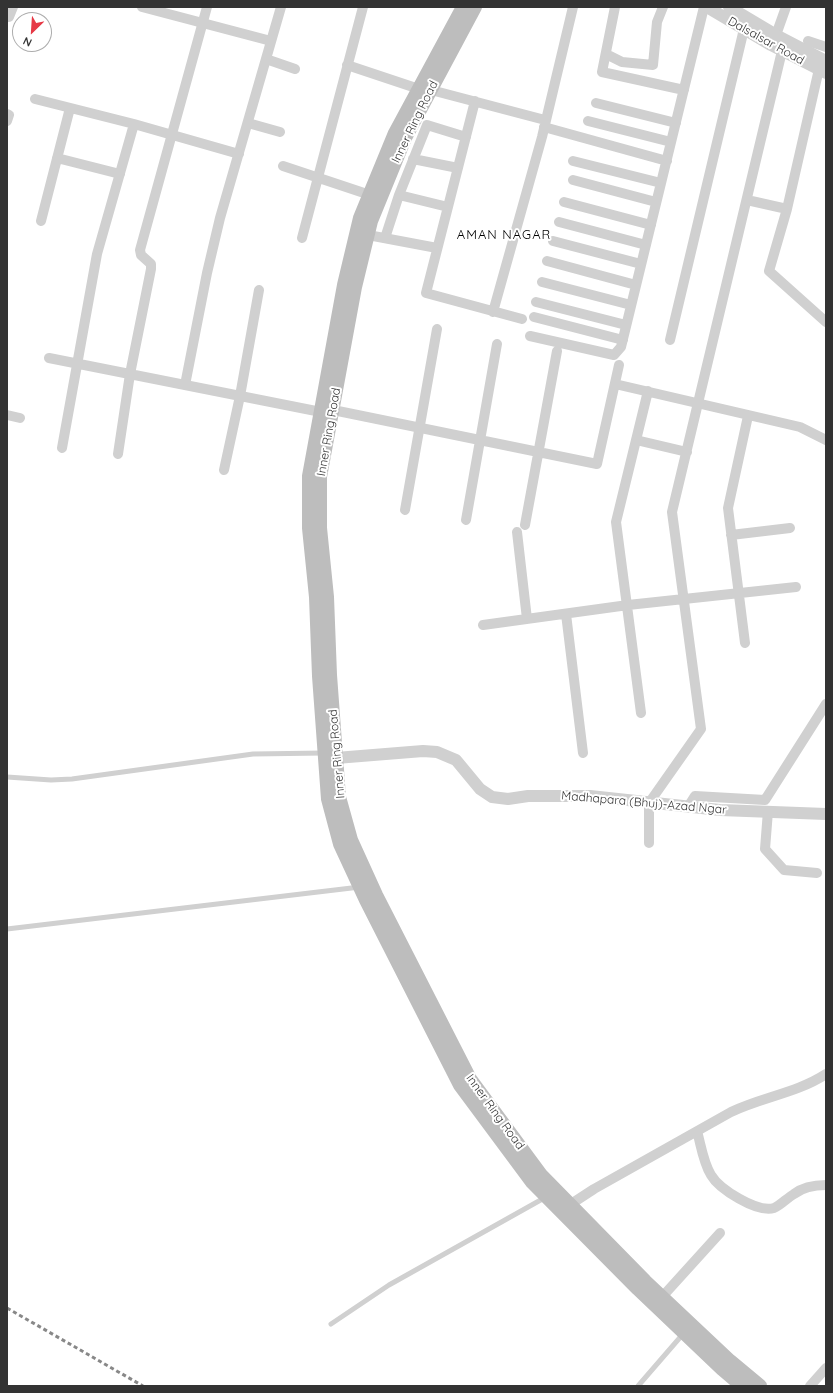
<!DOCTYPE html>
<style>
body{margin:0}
#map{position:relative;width:833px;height:1393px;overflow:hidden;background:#fff;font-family:Quicksand,sans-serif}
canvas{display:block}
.frame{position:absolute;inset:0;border:8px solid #333;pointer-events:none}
.north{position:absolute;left:12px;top:12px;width:40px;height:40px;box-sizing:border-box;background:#fff;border:1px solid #adadad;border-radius:50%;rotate:205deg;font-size:11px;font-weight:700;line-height:16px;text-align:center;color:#333}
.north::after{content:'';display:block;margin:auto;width:14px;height:18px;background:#e63946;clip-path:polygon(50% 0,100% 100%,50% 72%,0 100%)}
</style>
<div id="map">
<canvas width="833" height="1393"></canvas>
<div class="frame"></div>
<div class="north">N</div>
</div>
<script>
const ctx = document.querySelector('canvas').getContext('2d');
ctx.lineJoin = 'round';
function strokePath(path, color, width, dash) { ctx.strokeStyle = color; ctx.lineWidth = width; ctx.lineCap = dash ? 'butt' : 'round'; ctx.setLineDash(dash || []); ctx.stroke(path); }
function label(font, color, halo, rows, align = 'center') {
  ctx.font = font + ' Quicksand,sans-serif'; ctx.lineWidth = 4; ctx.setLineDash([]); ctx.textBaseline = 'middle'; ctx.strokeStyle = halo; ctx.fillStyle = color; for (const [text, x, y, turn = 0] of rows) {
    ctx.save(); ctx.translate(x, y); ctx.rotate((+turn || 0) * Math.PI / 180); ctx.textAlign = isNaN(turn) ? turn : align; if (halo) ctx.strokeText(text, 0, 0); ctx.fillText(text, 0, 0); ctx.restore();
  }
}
strokePath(new Path2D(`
 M7 777 51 780 72 779 253 754 324 753
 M7 929 360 887
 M331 1324 389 1285 546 1197
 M638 1386 683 1334`), '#d0d0d0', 5);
strokePath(new Path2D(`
 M142 7 271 41
 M615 7 602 72 684 90
 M9 17 13 7
 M776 35 786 7
 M808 41 826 47
 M606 54 622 62 653 65 657 22 663 7
 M266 59 295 69
 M347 65 419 89
 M819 69 787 209 769 271 826 322
 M431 90 545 120
 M35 99 134 124 239 154
 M475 101 426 293 522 319
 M596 103 676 123
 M7 114 9 115 7 121
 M588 121 671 142
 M248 123 280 132
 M544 127 667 161
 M57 158 120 174
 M413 159 458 168
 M573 161 661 183
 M283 166 370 195
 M573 180 656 202
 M399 195 448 207
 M747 200 787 209
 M564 202 651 225
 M41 221 70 108
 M559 222 646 245
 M368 235 437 248
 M302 238 363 7
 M385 238 399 195 427 125 466 137
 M553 241 641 264
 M547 261 636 285
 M542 282 631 305
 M536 302 626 325
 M493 312 542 137 573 7
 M534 317 623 340
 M530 336 614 355 621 347 704 7
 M670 340 744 29
 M49 358 321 412
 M615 384 800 427 826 440
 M185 385 207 273 220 218 281 7
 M333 410 597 464 619 365
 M7 415 20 418
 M636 440 687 452
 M62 448 97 254 134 124
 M118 454 130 374 151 269V264L141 255 140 250 207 7
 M224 470 240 396 259 290
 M405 510 437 329
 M466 520 497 344
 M525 525 557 351
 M517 532 527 619
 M731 535 790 528
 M566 614 583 753
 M483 625 628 605 796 587
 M745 643 728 508 748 416
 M641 713 616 522 648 391
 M688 807 695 796 765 800 826 704
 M768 811 765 849 784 870 817 873
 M649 843V803L701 729 672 512 782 51
 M697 1131C701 1145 703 1162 711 1175 719 1189 757 1213 774 1208 781 1205 787 1198 794 1194 803 1187 815 1185 826 1185
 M571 1204 594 1189 731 1112C762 1097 797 1093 826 1074
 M662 1297 720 1233
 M810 1386 826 1368`), '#d0d0d0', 10);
strokePath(new Path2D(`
 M707 7 771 45 826 73
 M729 7 776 35 826 61
 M336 758 423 751 437 752 456 760 480 789 492 797 508 799 528 796H590L720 810 826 814`), '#d0d0d0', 12);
strokePath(new Path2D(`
 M463 7 395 133 360 218 344 285 309 476V528L316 597 319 676 328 799 340 844 366 900 460 1085 532 1182 638 1289 722 1369 742 1386
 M475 7 405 138 371 221 355 287 320 477V528L327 597 330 675 339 797 351 840 376 895 470 1079 541 1175 645 1281 730 1361 760 1386`), '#bdbdbd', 14);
strokePath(new Path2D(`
 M7 1308 143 1386`), '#888', 3, [4, 3]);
label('12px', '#333', '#fff', [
 ["Dalsalsar Road",766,41,29],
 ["Inner Ring Road",415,122,-64],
 ["Inner Ring Road",329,432,-80],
 ["Inner Ring Road",337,754,-95],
 ["Madhapara (Bhuj)-Azad Ngar",644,803,5],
 ["Inner Ring Road",495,1112,54]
]);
ctx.letterSpacing = '1px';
label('13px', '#000', '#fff', [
 ["AMAN NAGAR",504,235]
]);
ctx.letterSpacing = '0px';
</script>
